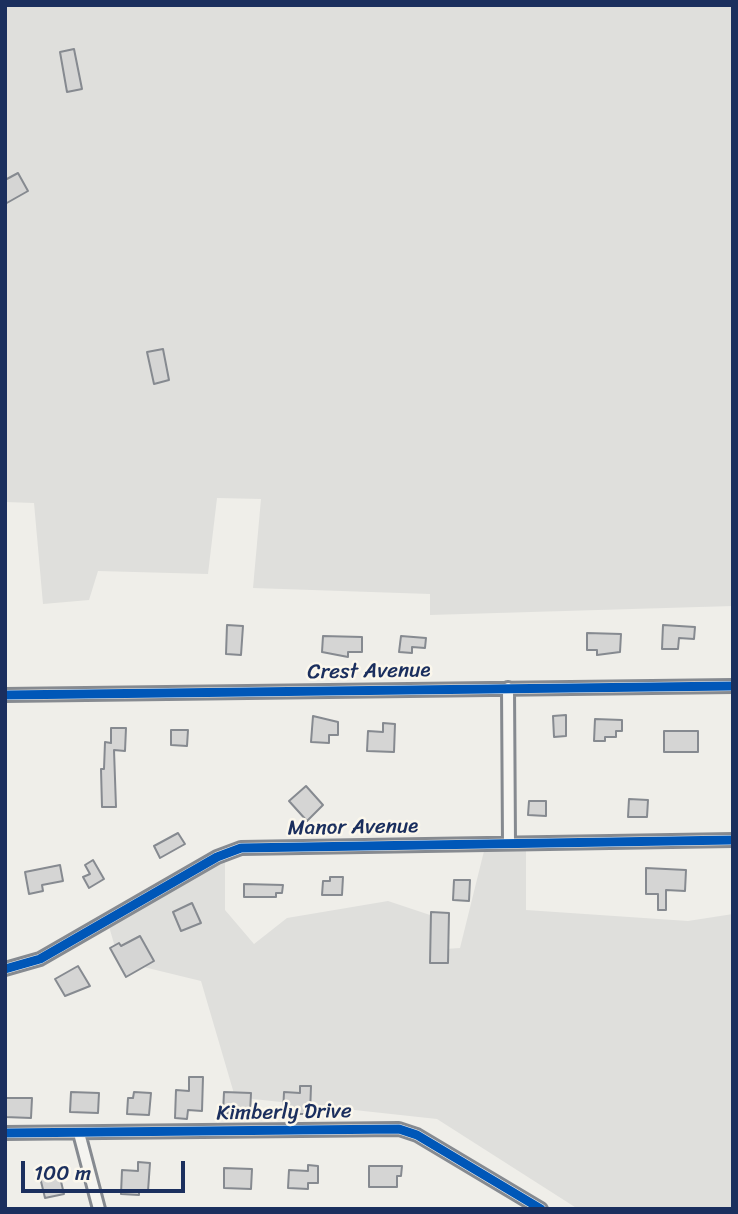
<!DOCTYPE html>
<style>
body{margin:0}
#map{position:relative;width:738px;height:1214px;overflow:hidden;background:#efeee9;font-family:Sriracha,sans-serif}
canvas{display:block}
.frame{position:absolute;inset:0;border:7px solid #1b2f5e;pointer-events:none}
.scale{position:absolute;left:21px;top:1161px;width:164px;height:32px;box-sizing:border-box;border:4px solid #1b2f5e;border-top:0;padding-left:9px;font-size:21px;line-height:24px;white-space:nowrap;color:#1b2f5e;-webkit-text-stroke:5px #fbf7ec;paint-order:stroke}
</style>
<div id="map">
<canvas width="738" height="1214"></canvas>
<div class="frame"></div>
<div class="scale">100 m</div>
</div>
<script>
const ctx = document.querySelector('canvas').getContext('2d');
ctx.lineJoin = 'round';
function fill(path, color) { ctx.fillStyle = color; ctx.fill(path, 'evenodd'); }
function strokePath(path, color, width, dash) { ctx.strokeStyle = color; ctx.lineWidth = width; ctx.lineCap = dash ? 'butt' : 'round'; ctx.setLineDash(dash || []); ctx.stroke(path); }
function label(font, color, halo, rows, align = 'center') {
  ctx.font = font + ' Sriracha,sans-serif'; ctx.lineWidth = 5; ctx.setLineDash([]); ctx.textBaseline = 'middle'; ctx.strokeStyle = halo; ctx.fillStyle = color; for (const [text, x, y, turn = 0] of rows) {
    ctx.save(); ctx.translate(x, y); ctx.rotate((+turn || 0) * Math.PI / 180); ctx.textAlign = isNaN(turn) ? turn : align; if (halo) ctx.strokeText(text, 0, 0); ctx.fillText(text, 0, 0); ctx.restore();
  }
}
fill(new Path2D(`
 M5 5H733V606L430 615V594L253 588 261 499 217 498 208 574 98 571 89 600 43 604 34 503 5 502Z
 M486 843H526V910L688 921 733 914V1209H578L437 1119 235 1097 201 981 119 961 106 916 225 853V910L254 944 287 918 388 901 442 919 445 949 460 948Z`), '#dfdfdc');
const building = new Path2D(`
 M74 49 82 89 67 92 60 52Z
 M18 173 28 191 5 204V180Z
 M163 349 169 380 154 384 147 352Z
 M227 625 243 626 241 655 226 654Z
 M663 625 695 627 694 639 679 638 678 649H662Z
 M587 633 621 634 620 652 597 655V650H587Z
 M323 636 362 637V652H348V657L322 652Z
 M401 636 426 638 425 648 412 647V653L399 652Z
 M566 715V736L554 737 553 716Z
 M313 716 338 722V735H329V743L311 742Z
 M595 719 622 720V731H616V737H605V741H594Z
 M383 723 395 724 394 752 367 751 368 731 383 732Z
 M111 728H126L125 751 114 750 116 807H102L101 769H104L105 742 111 743Z
 M171 730H188L187 746 171 745Z
 M664 731H698V752H664Z
 M306 786 323 805 307 821 289 801Z
 M629 799 648 800 647 817H628Z
 M529 801H546V816L528 815Z
 M178 833 185 844 160 858 154 846Z
 M93 860 104 879 89 888 83 877 90 874 85 865Z
 M60 865 63 881 42 885 43 891 29 894 25 872Z
 M646 868 686 870 685 891 666 890V910H658V894H646Z
 M330 877H343L342 895H322L323 881H330Z
 M454 880H470L469 901 453 900Z
 M244 884 283 885 282 893H276V897H244Z
 M192 903 201 923 181 931 173 912Z
 M431 912 449 913 448 963H430Z
 M140 936 154 961 126 977 110 948 119 943 121 946Z
 M78 966 90 986 65 996 55 979Z
 M189 1077H203L202 1111 188 1110 187 1119 175 1118 176 1090 189 1091Z
 M300 1086H311L310 1114H283L284 1092 300 1093Z
 M71 1092 99 1093 98 1113 70 1112Z
 M134 1092 151 1093 149 1115 127 1114 128 1098H133Z
 M224 1092 251 1093 250 1114 223 1113Z
 M5 1098H32L31 1118 5 1117Z
 M138 1162 150 1163 148 1191H139V1195L121 1194 122 1170 138 1171Z
 M308 1165 318 1166V1183H308V1189L288 1188 289 1170 308 1171Z
 M369 1166H402L401 1176H397V1187H369Z
 M224 1168 252 1169 251 1189 224 1188Z
 M58 1169 64 1194 45 1198 39 1173Z`);
fill(building, '#d5d5d4');
strokePath(building, '#868a90', 2);
const minor = new Path2D(`
 M508 688 509 843
 M5 695 733 686
 M5 969 40 959 217 857 241 848 733 840
 M5 1133 399 1129 417 1135 541 1209
 M79 1133 99 1209`);
strokePath(minor, '#868a90', 16);
strokePath(minor, '#f5f4f0', 10);
strokePath(new Path2D(`
 M5 695 733 686
 M5 969 40 959 217 857 241 848 733 840
 M5 1133 399 1129 417 1135 541 1209`), '#0057b8', 9);
label('21px', '#1b2f5e', '#fbf7ec', [
 ["Crest Avenue",369,672,-1],
 ["Manor Avenue",353,828,-1],
 ["Kimberly Drive",284,1113,-1]
]);
</script>
